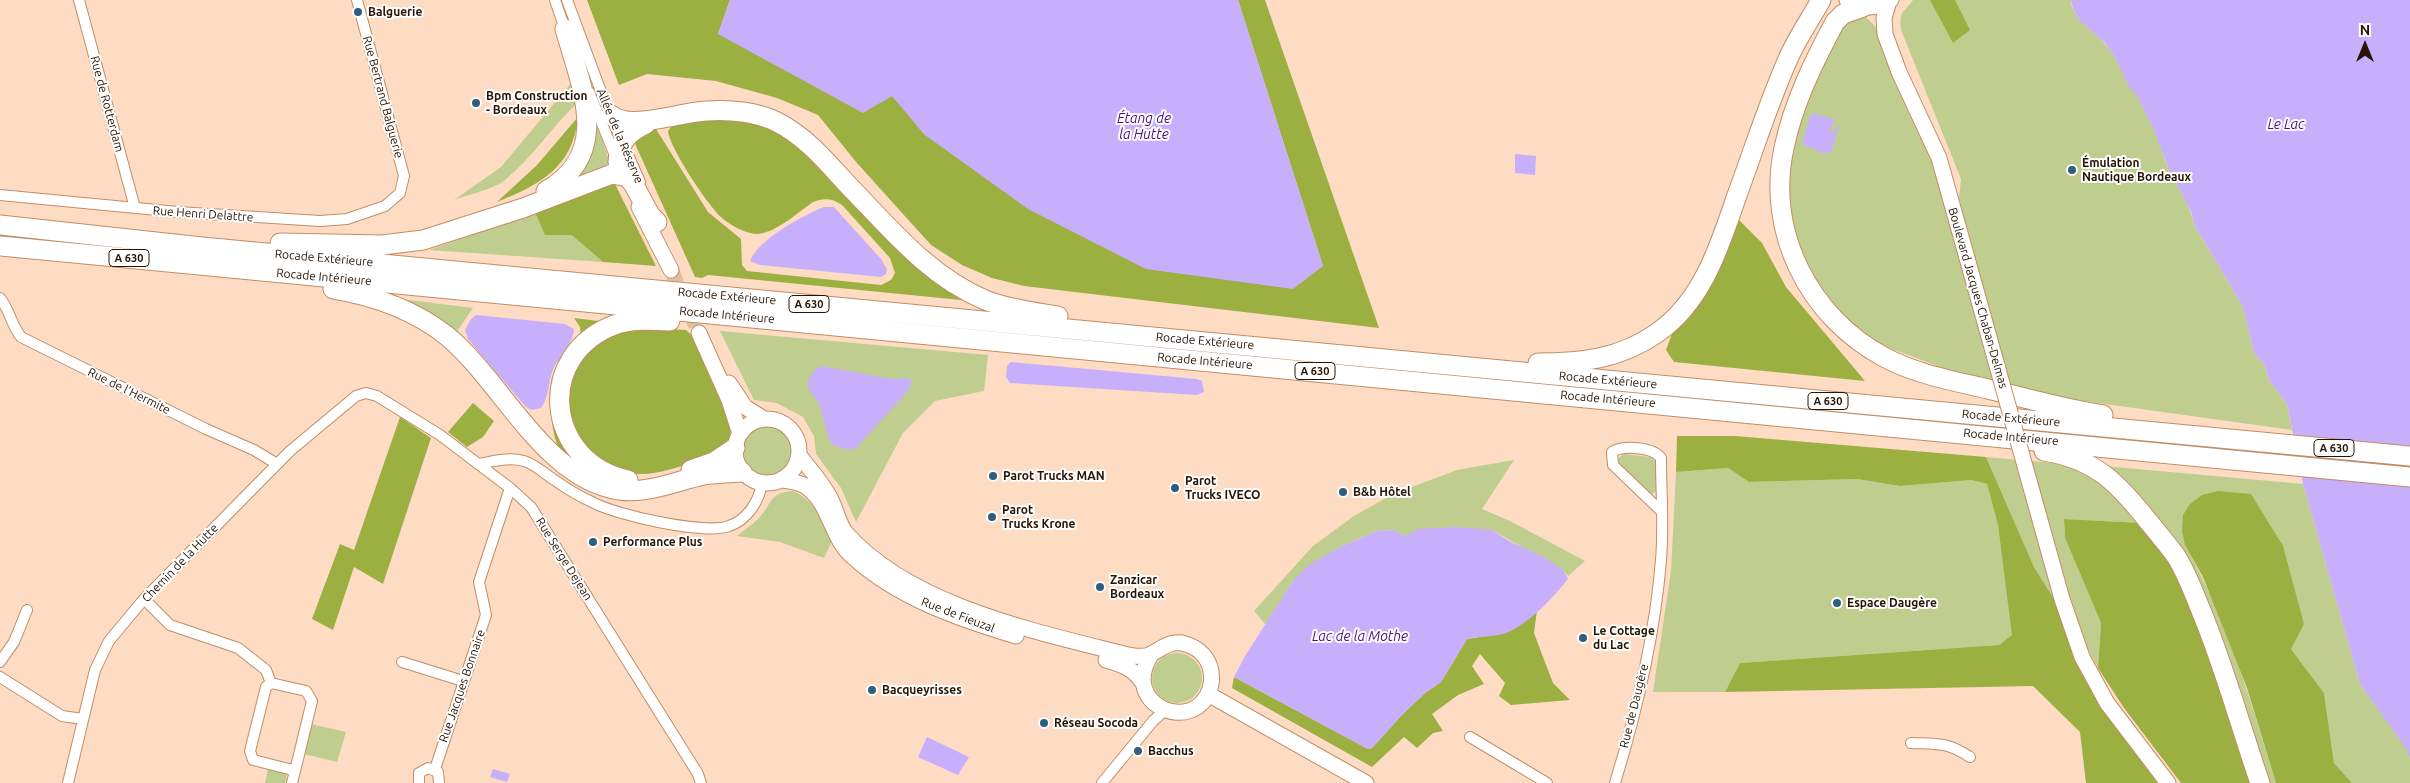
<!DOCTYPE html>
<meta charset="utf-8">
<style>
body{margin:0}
#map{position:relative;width:2410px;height:783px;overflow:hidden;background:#fedcc3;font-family:Ubuntu,sans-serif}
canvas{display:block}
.north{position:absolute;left:2340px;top:20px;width:50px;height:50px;-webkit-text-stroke:4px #fff;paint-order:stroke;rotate:0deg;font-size:14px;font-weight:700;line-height:20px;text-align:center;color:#281404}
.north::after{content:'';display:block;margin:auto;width:18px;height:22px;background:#281404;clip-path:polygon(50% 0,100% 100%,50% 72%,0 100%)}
</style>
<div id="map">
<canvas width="2410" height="783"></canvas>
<div class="north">N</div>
</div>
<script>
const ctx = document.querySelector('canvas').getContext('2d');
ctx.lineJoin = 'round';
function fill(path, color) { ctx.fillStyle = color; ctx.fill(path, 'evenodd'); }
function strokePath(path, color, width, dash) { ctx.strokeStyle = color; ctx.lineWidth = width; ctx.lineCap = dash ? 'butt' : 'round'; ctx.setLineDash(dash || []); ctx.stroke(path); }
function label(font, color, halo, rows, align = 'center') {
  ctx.font = font + ' Ubuntu,sans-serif'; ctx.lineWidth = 4; ctx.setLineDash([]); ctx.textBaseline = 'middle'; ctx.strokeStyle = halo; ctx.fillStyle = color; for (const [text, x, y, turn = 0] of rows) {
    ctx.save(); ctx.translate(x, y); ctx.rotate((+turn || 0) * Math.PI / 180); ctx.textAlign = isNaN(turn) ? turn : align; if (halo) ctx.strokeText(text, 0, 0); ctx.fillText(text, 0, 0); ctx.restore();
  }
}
fill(new Path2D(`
 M1913 0H2071C2071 19 2095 31 2105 44 2123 65 2146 111 2157 137 2161 147 2164 159 2169 169 2178 188 2189 203 2194 224L2243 307 2254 353 2265 366 2269 380 2287 404 2292 430 2062 398 1943 368 1868 340 1818 291 1792 240 1785 168 1813 78 1847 18 1865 16 1875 26 1893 75 1935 165 1959 257H1974L1959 199 1961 179 1901 30C1899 10 1903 14 1913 0Z
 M572 82 577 103C552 127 532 158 505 180 494 189 468 195 454 200L501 167Z
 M594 115 610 163 568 184Z
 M535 212 572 234 603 262 429 250Z
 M394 298 473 308 458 330 462 339Z
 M720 331 988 355 984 391 935 401 903 433 856 522 841 488 816 454 814 436 803 417 777 403 754 400Z
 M740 452a26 26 0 1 1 52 0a26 26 0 1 1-52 0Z
 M1623 454 1650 457 1655 461 1657 471 1656 491 1652 494 1649 492 1621 468 1618 459Z
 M1986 457 2078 465 2101 479 2142 523 2064 519 2065 538 2101 623 2098 668 2086 646 2071 599H2054L2034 567Z
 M1514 460 1482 509 1510 521 1585 561 1568 576 1564 571 1492 530 1406 536 1393 530 1377 531 1338 548 1293 581 1266 625 1254 611 1313 546 1354 516 1393 494 1457 470Z
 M2104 466 2303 484 2360 684 2408 750 2410 759V783H2352L2334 763 2324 693 2291 649 2185 545C2227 619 2251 702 2276 783H2267L2236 688Z
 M1728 468 1749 482 1857 479 1900 486 1971 480 1987 484 1998 525 2013 635 1999 645 1740 663 1725 692H1653L1671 571 1676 472Z
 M793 491C818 503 821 518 832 541L824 558 780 542 737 536C744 530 752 525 759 518 773 503 768 493 793 491Z
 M1152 678a25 25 0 1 1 50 0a25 25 0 1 1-50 0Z
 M311 724 346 732 337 762 304 754Z
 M268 769 287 774 285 783H265Z`), '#bfce8e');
fill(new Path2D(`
 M587 0H730L718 34 892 95 925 135 1323 266 1238 0H1265L1379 328 1024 286 992 278 962 265 931 245 857 163 818 115 777 98 716 81 647 74 619 85Z
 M1930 0H1955L1970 30 1953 43Z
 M735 116 788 132 971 301 708 275 702 278 695 277 632 137 656 129 708 212 741 239 742 265 747 271 881 285 891 280 895 273 890 258 842 205C832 198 824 198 813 202 797 213 776 233 757 234 746 234 730 225 722 218 709 207 669 147 668 131L676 121Z
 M578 117C573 168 539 185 497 202L537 165Z
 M615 184 656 266 603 262 572 235H545L535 212Z
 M1738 219 1762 243 1786 287 1865 381 1674 362 1666 350 1672 334 1713 278Z
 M574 318 607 322 586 334 570 352 558 379 554 402 564 441 579 461V471C575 468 570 465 567 461 544 436 549 376 567 350 571 345 577 340 581 336L580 327Z
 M652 328 686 330 696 339C706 362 743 421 727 444 719 454 706 458 694 462 677 467 657 475 639 474 579 468 542 399 586 351 592 345 617 333 626 330 633 327 644 329 652 328Z
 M473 403 494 421 483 437 467 447 448 432Z
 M400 417 431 438 383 584 354 567 333 630 312 619 340 544 354 550Z
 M1677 436H1735L1986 457 2034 567 2054 599 2082 671 2157 783H2086L2080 732 2033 686 1725 692 1740 663 1999 645 2012 635 1998 525 1987 484 1971 480 1900 486 1857 479 1749 482 1728 468 1676 472Z
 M2218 491 2251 494 2283 546 2304 624 2291 649 2324 693 2334 763 2352 783H2276L2247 688 2203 577 2185 545 2182 531 2183 515 2190 504 2202 495Z
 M2064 519 2142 523C2150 533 2159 543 2165 554 2208 623 2228 707 2254 783H2181L2124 708 2098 668 2101 623 2065 538Z
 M1537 610 1534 633 1543 657 1553 683 1570 700 1511 705 1499 696 1505 683 1480 654 1472 666 1484 684 1458 695 1432 714 1443 731 1433 733 1417 748 1404 737 1372 767 1232 688 1234 677 1368 749 1372 748 1401 716 1425 693 1441 682 1467 639 1505 633 1521 624Z`), '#9bb041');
fill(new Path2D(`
 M730 0H1238L1323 266 1293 289 1146 269 1028 209 925 135 892 96 863 113 718 34Z
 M2071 0H2410V759L2407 750 2360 684 2303 484 2287 404 2269 380 2265 366 2254 353 2243 307 2194 224 2191 212 2169 169 2152 126 2137 96 2129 87 2116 59 2105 43 2079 20 2073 9Z
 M1814 113 1835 120 1830 130 1833 133 1838 125 1839 126 1831 153H1823L1802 144 1810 116Z
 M1515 154 1536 156 1535 175 1515 173Z
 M824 207H834L881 259 887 269 886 274 881 277 760 265 750 261C759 239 802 216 824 207Z
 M476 315 565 324 574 329C574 341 560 356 554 367 548 380 550 396 541 408L531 410 525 406 468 339 465 330 471 319Z
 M1011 362 1197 379 1202 381 1204 392 1197 395 1010 383 1006 377 1007 366Z
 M821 366 892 379 908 378 912 382 908 391 855 449C846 450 835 448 830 441 825 428 823 414 818 402 815 397 808 391 808 385 808 377 815 368 821 366Z
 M1455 527 1492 530 1509 541 1546 558 1564 571 1568 579C1552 599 1530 623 1506 633 1496 637 1479 636 1467 639L1441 682 1425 693 1401 716 1372 748 1368 749 1234 677 1245 656 1293 581 1309 565 1338 548 1377 531 1393 530 1406 536 1418 529Z
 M927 737 969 757 958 775 918 757Z
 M493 769 510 774 507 782 490 777Z`), '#c8affc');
strokePath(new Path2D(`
 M671 270 699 333`), '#debea6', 15, [15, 8]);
const street = new Path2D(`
 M79 0 135 208
 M555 0 566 32
 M567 0 606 105 640 182
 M589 92 616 158
 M0 195 178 212 320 221 347 219 385 206 400 193 404 176 357 0
 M0 298C10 310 11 325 21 337L206 429 254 450 277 464
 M479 464C493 461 509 457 524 461 535 464 546 475 556 481 567 489 579 496 592 502 615 515 705 535 729 526 747 520 759 502 762 483
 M144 599 170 625 238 648 266 670 271 683
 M0 662 14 642 27 610
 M402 662 463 681
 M0 677 62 716 83 719
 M271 683 306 691 312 701 296 767 293 770 253 760 250 751 266 687Z
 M1470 737 1547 783
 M1911 743C1937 744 1947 742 1970 757
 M435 769 486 615 479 582 510 488
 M68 783 95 670 109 641 144 599 290 451 356 396 366 393 377 396 440 435 510 488 531 507 698 774 701 783
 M292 783 296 767
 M419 783V773L428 768 438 772 439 783
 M1102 783 1153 721 1165 710
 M1615 783C1637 711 1655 635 1661 560 1664 527 1661 492 1661 458 1653 447 1623 445 1612 452L1613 465 1660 510`);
const secondary = new Path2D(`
 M1847 0C1861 10 1877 9 1891 0
 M1889 1 1884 18 1885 34 1899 72 1939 158 1967 258
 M639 207 671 270
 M699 333 729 400 740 434
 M729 383 745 407 764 419
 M735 451a32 32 0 1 1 64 0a32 32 0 1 1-64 0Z
 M799 455C810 470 825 485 832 502 837 512 839 525 846 533 910 606 1038 632 1128 655 1135 656 1145 658 1151 654 1162 649 1168 641 1182 643 1195 646 1206 654 1210 667 1212 674 1212 682 1210 689 1194 736 1119 705 1151 655
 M783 480C790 481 799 482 805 486 831 503 830 538 853 557 898 598 959 619 1016 636
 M2062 599 2082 657 2107 703 2168 783
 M1106 660C1123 665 1133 668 1143 683
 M1208 694 1366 783`);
const highway = new Path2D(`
 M1863 7 1843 14 1835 22C1814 61 1793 104 1784 148 1766 232 1809 317 1884 357 1915 374 1954 381 1988 389 2026 398 2064 409 2103 415
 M611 115C630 131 681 112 706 111 729 109 757 112 777 122 806 137 825 160 847 184 889 227 928 276 985 300 1008 309 1034 312 1058 316
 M618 162C619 141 629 132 646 124
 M546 191C613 153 581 87 565 29
 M0 225 202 247 2410 456
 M280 243 382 245 423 240 523 208 612 174 628 177 634 185 650 215 657 222
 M0 246 2410 477
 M333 289C375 296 413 309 447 336 502 381 544 479 619 490 648 494 676 481 704 475 716 473 729 473 742 472
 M1538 363C1581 363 1620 359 1657 333 1702 302 1719 248 1736 198 1753 152 1768 104 1788 59 1797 38 1810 20 1821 0
 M2044 451C2095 459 2117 482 2148 521 2157 532 2167 544 2176 556 2186 572 2193 590 2200 608 2224 665 2240 725 2260 783
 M691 470 714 462 735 448
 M628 480C544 462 534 353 617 324 634 319 653 320 670 321`);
strokePath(street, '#c18d65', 12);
strokePath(secondary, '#c18d65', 17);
strokePath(highway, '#c18d65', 21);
strokePath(street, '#fff', 10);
strokePath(secondary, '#fff', 15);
strokePath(highway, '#fff', 19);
const secondaryBridge = new Path2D(`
 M1967 258 2062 599`);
strokePath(secondaryBridge, '#c18d65', 17, []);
strokePath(secondaryBridge, '#fff', 15);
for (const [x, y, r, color] of [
 [358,12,5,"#2e5e7c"],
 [476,103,5,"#2e5e7c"],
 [2072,170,5,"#2e5e7c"],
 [993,476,5,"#2e5e7c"],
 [1175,488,5,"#2e5e7c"],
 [1343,492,5,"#2e5e7c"],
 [992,517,5,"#2e5e7c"],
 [593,542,5,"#2e5e7c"],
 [1100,587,5,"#2e5e7c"],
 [1837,603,5,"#2e5e7c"],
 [1583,638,5,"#2e5e7c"],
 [872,690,5,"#2e5e7c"],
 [1044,723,5,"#2e5e7c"],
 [1138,751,5,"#2e5e7c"]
]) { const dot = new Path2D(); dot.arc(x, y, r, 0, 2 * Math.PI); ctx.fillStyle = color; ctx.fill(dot); strokePath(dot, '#fff', 2); }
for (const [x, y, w] of [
 [129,258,40],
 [809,304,40],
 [1315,371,40],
 [1828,401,40],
 [2334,448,40]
]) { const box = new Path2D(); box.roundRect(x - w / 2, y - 8.5, w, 17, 4); ctx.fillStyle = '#fff'; ctx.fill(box); strokePath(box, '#281404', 1); }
label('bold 11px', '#281404', null, [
 ["A 630",129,258],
 ["A 630",809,304],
 ["A 630",1315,371],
 ["A 630",1828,401],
 ["A 630",2334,448]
]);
label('bold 12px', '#281404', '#fff', [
 ["Balguerie",368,12],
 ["Bpm Construction",486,96],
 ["- Bordeaux",486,110],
 ["Émulation",2082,163],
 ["Nautique Bordeaux",2082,177],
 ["Parot Trucks MAN",1003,476],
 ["Parot",1185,481],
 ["Trucks IVECO",1185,495],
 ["B&b Hôtel",1353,492],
 ["Parot",1002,510],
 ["Trucks Krone",1002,524],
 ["Performance Plus",603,542],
 ["Zanzicar",1110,580],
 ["Bordeaux",1110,594],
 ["Espace Daugère",1847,603],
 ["Le Cottage",1593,631],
 ["du Lac",1593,645],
 ["Bacqueyrisses",882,690],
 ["Réseau Socoda",1054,723],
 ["Bacchus",1148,751]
], 'left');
label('12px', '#281404', '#fff', [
 ["Rue Bertrand Balguerie",383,97,75],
 ["Rue de Rotterdam",107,104,75],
 ["Allée de la Réserve",620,136,67],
 ["Rue Henri Delattre",203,214,4],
 ["Rocade Extérieure",324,258,5],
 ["Rocade Intérieure",324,277,5],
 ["Rocade Extérieure",727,296,5],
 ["Boulevard Jacques Chaban-Delmas",1978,298,74],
 ["Rocade Intérieure",727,315,5],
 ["Rocade Extérieure",1205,341,5],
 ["Rocade Intérieure",1205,361,5],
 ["Rocade Extérieure",1608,380,5],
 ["Rue de l'Hermite",129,391,26],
 ["Rocade Intérieure",1608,399,5],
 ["Rocade Extérieure",2011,418,5],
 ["Rocade Intérieure",2011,437,5],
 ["Rue Serge Dejean",564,559,58],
 ["Chemin de la Hutte",180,563,-46],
 ["Rue de Fieuzal",958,615,21],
 ["Rue Jacques Bonnaire",462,686,-71],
 ["Rue de Daugère",1634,706,-76]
]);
label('italic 14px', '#470f80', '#fff', [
 ["Étang de",1144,118],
 ["la Hutte",1144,134],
 ["Le Lac",2286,124],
 ["Lac de la Mothe",1360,636]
]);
</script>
